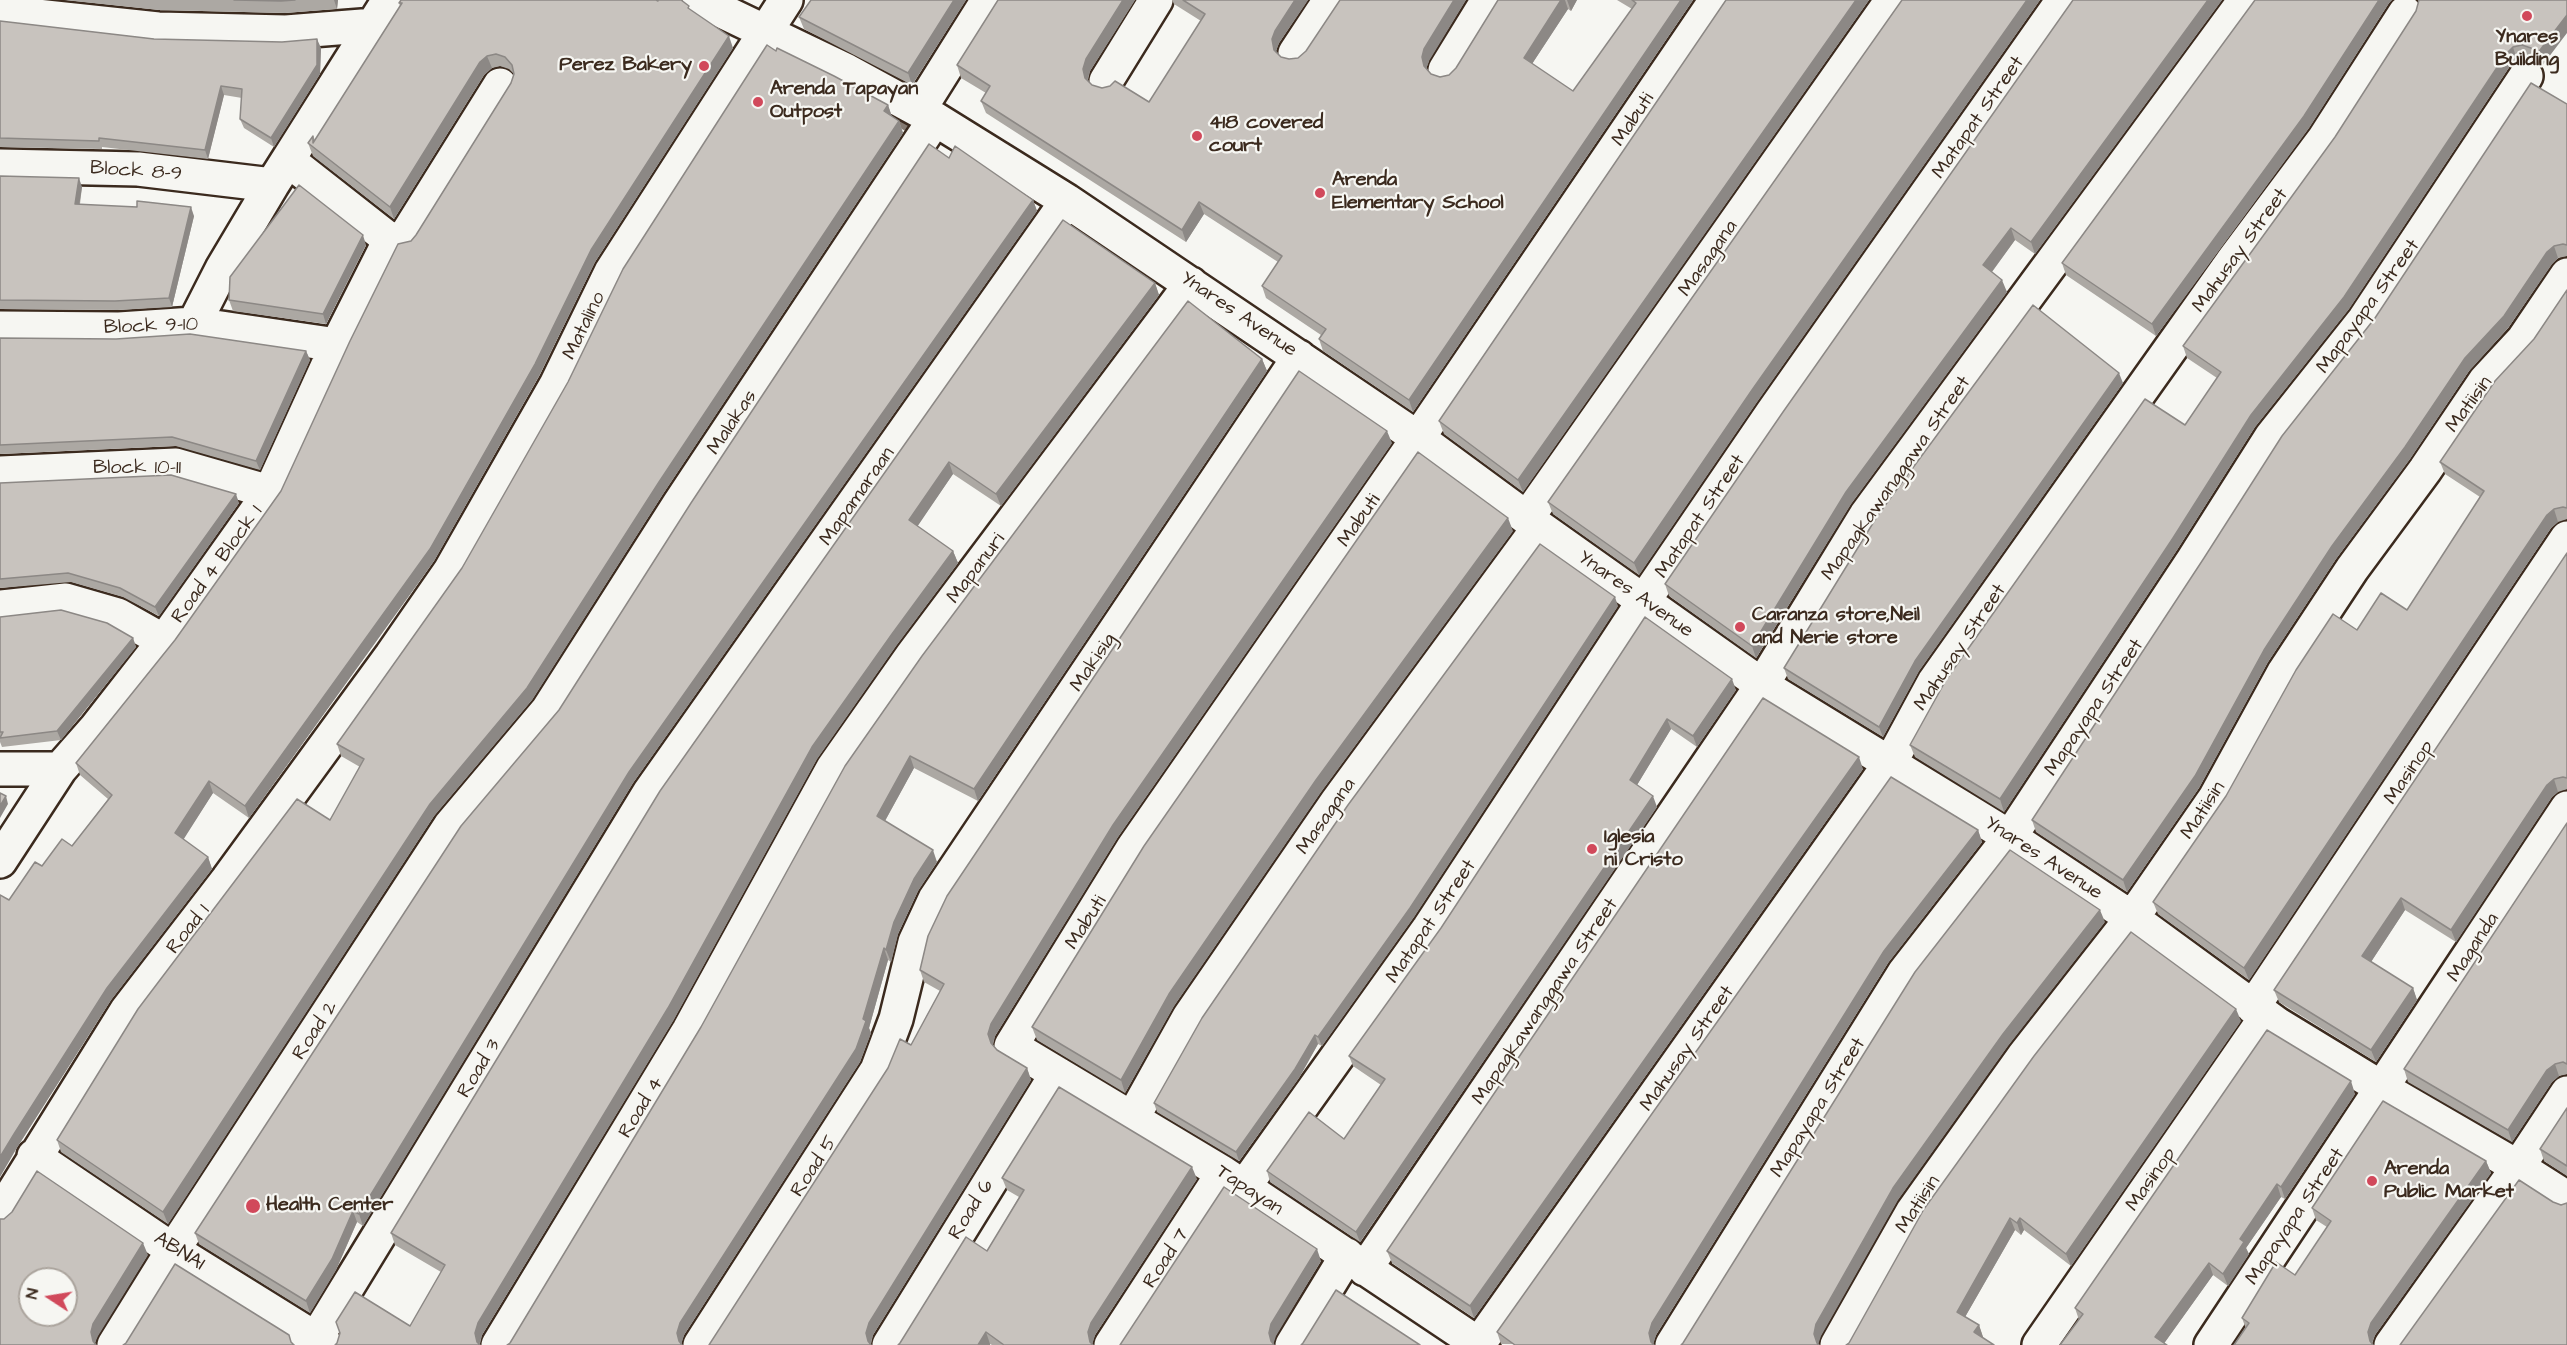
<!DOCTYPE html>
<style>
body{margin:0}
#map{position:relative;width:2567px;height:1345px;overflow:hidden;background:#f6f6f2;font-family:"Architects Daughter",sans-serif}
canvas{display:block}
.north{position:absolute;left:18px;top:1267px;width:60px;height:60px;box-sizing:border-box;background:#f6f6f2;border:2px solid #aba49d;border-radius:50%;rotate:282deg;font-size:16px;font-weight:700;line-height:24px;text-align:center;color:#3b2a1e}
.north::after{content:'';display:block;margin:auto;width:21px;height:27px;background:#d1495b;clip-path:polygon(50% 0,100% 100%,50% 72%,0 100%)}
</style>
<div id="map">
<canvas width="2567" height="1345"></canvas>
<div class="north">N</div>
</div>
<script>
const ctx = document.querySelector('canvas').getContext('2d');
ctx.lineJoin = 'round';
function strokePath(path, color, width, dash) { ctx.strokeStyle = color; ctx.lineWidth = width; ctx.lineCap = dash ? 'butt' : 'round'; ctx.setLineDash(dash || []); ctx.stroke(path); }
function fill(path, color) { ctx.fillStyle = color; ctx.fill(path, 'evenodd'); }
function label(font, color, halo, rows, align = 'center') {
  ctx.font = font + ' "Architects Daughter",sans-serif'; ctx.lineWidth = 4.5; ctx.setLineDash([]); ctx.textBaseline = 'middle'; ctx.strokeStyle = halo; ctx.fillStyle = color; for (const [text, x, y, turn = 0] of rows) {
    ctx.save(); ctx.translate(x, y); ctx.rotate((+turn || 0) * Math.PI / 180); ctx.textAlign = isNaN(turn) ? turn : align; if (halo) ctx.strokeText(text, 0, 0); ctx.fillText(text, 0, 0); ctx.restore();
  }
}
strokePath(new Path2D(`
 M879 109 921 133 920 136`), '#857a71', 12);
const minor = new Path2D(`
 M699 0 847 71 935 119 1067 201 1418 438 1539 527 1762 685 2010 837 2132 918 2277 1024 2382 1088 2518 1167 2567 1198
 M0 12 158 29 286 32 375 25
 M1295 53 1330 0
 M1445 70 1488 0
 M1106 81 1156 0
 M919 110 988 0
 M288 160 390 240 405 237 500 85
 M0 166 138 169 272 185
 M194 324 222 269 272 185 389 0
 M0 328 119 329 194 324 337 345
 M0 473 176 465 270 492
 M1527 518 1892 0
 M0 607 66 600 118 615 164 641
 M0 769H60
 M0 861 60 769 96 728 164 641 270 492 337 345 390 240
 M2253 1007 2567 538
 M1132 1119 1189 1017 1336 803 1539 527
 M34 1156 173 1250 326 1345
 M1244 1187 1429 928 1643 602 1772 413 2063 0
 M0 1214 127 1010 228 879 391 656 450 571 556 385 611 272 786 0
 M1365 1269 1762 685 1866 515 2245 0
 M114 1345 173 1250 450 826 547 711 679 504 935 119
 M312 1345 649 793 1067 201
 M498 1345 689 1030 833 768 911 657 1191 284
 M700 1345 877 1070 896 1019 915 942 935 899 1299 357
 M889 1345 1056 1075
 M1111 1345 1223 1173
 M1292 1345 1347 1255
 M1478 1345 1889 765 1934 682 2232 262 2324 139 2405 13
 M1480 1345 1223 1173 1011 1046 1133 848 1418 438 1716 0
 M1672 1345 1904 973 2010 837 2193 560 2271 437 2364 320 2526 76
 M1837 1345 1913 1211 2023 1057 2132 918 2215 798 2284 672 2352 569 2425 470 2485 381 2523 340 2567 275
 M2039 1345 2266 1017
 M2211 1345 2567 808
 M2391 1345 2518 1167 2567 1093`);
strokePath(minor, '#3b2a1e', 38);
strokePath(minor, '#f6f6f2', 33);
fill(new Path2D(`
 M64 0H338L337 9 285 13 159 10Z
 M811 0H966L912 85 804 29 799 17Z
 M998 0H1135L1090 71 1088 80 1092 85 1149 102 1201 21 1174 4 1172 0H1308L1279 43 1276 51 1281 57 1289 59 1429 61 1426 69 1431 74 1440 77 1449 75 1456 68 1498 0H1577L1571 11 1568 9 1532 64 1573 91 1632 9 1617 0H1693L1413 412 1323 351 1319 339 1321 335 1266 298 1262 286 1278 262 1204 214 1186 242 986 113 981 101 986 93 961 78 957 65Z
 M1726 0H1869L1523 492 1444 434 1439 421Z
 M1902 0H2040L1757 402 1639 575 1553 514 1548 502Z
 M2073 0H2222L2035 254 2015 240 1992 272 2007 292 1851 504 1756 658 1669 596 1665 584Z
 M2255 0H2392L2389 3 2309 128 2156 336 2066 275 2062 263Z
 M2418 0H2567L2542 66 2536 60 2527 57 2517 60 2510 66 2349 309 2255 427 2177 550 2004 812 1915 757 1910 745 2185 425 2217 378 2187 358 2183 346 2335 137 2416 11 2419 2Z
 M399 3 691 10 733 48 595 262 539 376 434 561 249 818 213 793 183 839 208 857 212 869 111 1000 18 1146 9 900 42 866 72 846 108 799 80 775 76 763 175 640 281 491 411 241 416 235 511 83 514 74 509 69 500 66 492 68 484 75 394 219 313 156 308 143 313 136 315 140 400 6Z
 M0 21 154 39 321 48 320 74 274 147 244 128 240 119 242 98 224 95 208 159 102 147V149L0 147Z
 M776 51 888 105 892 117 899 121 903 133 663 494 532 700 434 816 168 1224 61 1152 57 1140 330 820 360 767 341 756 337 744 462 568Z
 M2567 104V256L2558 258 2552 264 2508 328 2469 371 2410 459 2336 559 2268 662 2199 788 2127 892 2036 832 2032 820Z
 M949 158 1033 200 1037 211 633 783 363 1226 357 1222 336 1270 310 1313 199 1244 195 1233 559 710Z
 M0 176 82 187 80 204 194 216 172 307 118 310 0 309Z
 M1063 220 1155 283 1159 295 1001 506 953 474 917 526 953 551 958 563 896 646 817 759 673 1021 482 1335 480 1344 410 1326 441 1272 395 1245 391 1233Z
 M366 245 326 324 233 311 229 300Z
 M2567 290V519L2558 522 2551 528 2249 980 2158 914 2153 902 2357 630 2407 610 2480 497 2445 474 2440 462 2534 339Z
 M0 338 306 351 310 360 260 470 176 446 0 454Z
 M1262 359 1267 371 978 801 914 768 885 821 937 862 918 891 898 934 891 962 888 960 869 1028 871 1033 860 1062 684 1335 681 1344 510 1343 701 1027 845 766Z
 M2123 383 1919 671 1883 737 1788 679 1784 668Z
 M1392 443 1118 837 995 1036 993 1045 997 1050 1027 1068 1031 1080 873 1335 871 1344 711 1343 911 1045 940 991 924 982 920 970Z
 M0 483 239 503 159 616 123 597 71 582 0 588Z
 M1513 531 1321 792 1174 1006 1125 1093 1037 1040 1032 1027Z
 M2567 553V789L2558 792 2552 797 2456 942 2405 910 2371 962 2413 988 2417 1000 2376 1062 2279 1002 2274 990Z
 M1618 606 1414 917 1322 1046 1318 1044 1299 1078 1239 1161 1157 1112 1154 1103Z
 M0 617 133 638 136 647 61 740 2 747 0 742Z
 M1645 617 1736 690 1697 747 1671 729 1637 785 1657 807 1360 1242 1270 1182 1267 1171 1344 1139 1381 1085 1353 1066 1349 1056 1441 928Z
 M1863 769 1474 1318 1392 1263 1387 1251Z
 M2567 823V1074L2559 1076 2552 1082 2512 1142 2408 1082 2404 1069Z
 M1978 830 1982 842 1888 963 1656 1335 1653 1344 1654 1345 1501 1344 1497 1332Z
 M2241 1021 2071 1266 2024 1230 2021 1235 2015 1230 1965 1317 1979 1325 1983 1337 1982 1338 1846 1345Z
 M2355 1094 2285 1199 2281 1197 2246 1248 2249 1254 2228 1286 2213 1275 2164 1343 2079 1320 2075 1308Z
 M2567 1108V1176L2544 1161 2540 1149Z
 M2486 1161 2491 1173 2375 1335 2372 1344 2246 1329 2242 1318 2295 1275 2327 1227 2316 1220 2312 1208Z
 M1002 1178 1197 1179 1095 1335 1092 1344 1093 1345H992L990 1344V1345H898L987 1251 1019 1197 1007 1190Z`), '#aca8a3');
fill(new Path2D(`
 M334 0H338L337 9Z
 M954 0H966L912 85 908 73Z
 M1123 0H1135L1090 71 1087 81 1085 78 1083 69 1086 59Z
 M1295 0H1308L1279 43 1276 51 1279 62 1274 50 1272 39 1275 31Z
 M1454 0H1466L1429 61 1426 69 1424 66 1422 57 1424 49Z
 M1561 0H1565L1568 9 1528 70 1524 58Z
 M1567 0H1577L1571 11Z
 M1681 0H1693L1413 412 1409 400Z
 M1856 0H1869L1523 492 1518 480Z
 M2027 0H2040L1757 402 1639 575 1634 563 1752 390Z
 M2208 0H2222L2035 254 2031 242Z
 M2379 0H2392L2389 3 2309 128 2156 336 2152 324Z
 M2567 15V33L2542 66 2537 54Z
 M729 36 733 48 595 262 539 376 434 561 249 818 245 806 591 250Z
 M317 39 321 48 320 74 274 147 271 138Z
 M2513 47 2517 60 2510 66 2349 309 2255 427 2177 550 2004 812 2000 799 2251 415 2506 54Z
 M487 56 492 68 484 75 394 219 390 207 480 62Z
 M221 86 224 95 208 159 205 150Z
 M888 105 892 117 884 111Z
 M899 121 903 133 663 494 532 700 434 816 168 1224 163 1212 430 804 659 482Z
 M79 178 82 187 78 213 75 204Z
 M1033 200 1037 211 633 783 363 1226 359 1214 629 772Z
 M1199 202 1204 214 1186 242 1182 230Z
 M191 207 194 216 172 307 169 298Z
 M2011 228 2015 240 1988 277 1983 265Z
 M363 235 366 245 326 324 323 314Z
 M2554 246 2558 258 2552 264 2508 328 2469 371 2410 459 2336 559 2268 662 2199 788 2127 892 2123 880 2264 650 2332 546 2465 358 2547 252Z
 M2002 280 2007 292 1851 504 1756 658 1752 646 1846 492Z
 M1155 283 1159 295 1001 506 996 494Z
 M306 351 310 360 260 470 256 461Z
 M1262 359 1267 371 978 801 974 789Z
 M2119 373 2123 383 1919 671 1883 737 1879 727 1915 661Z
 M1387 431 1392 443 1118 837 995 1036 992 1046 995 1056 988 1034 991 1024 1113 825Z
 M949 462 953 474 913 533 909 520Z
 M236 494 239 503 159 616 155 607Z
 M2554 509 2558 522 2551 528 2249 980 2244 968 2547 515Z
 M1508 518 1513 531 1321 792 1174 1006 1125 1093 1121 1080 1169 994 1316 780Z
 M953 551 958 563 896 646 817 759 673 1021 482 1335 479 1345H478L475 1333 478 1323 812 747 892 634Z
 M1615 597 1618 606 1414 917 1322 1046 1318 1037Z
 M133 638 136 647 61 740 57 731Z
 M1732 679 1736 690 1697 747 1693 736Z
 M1667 719 1671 729 1634 790 1630 780Z
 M910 756 914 768 881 828 877 816Z
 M1859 757 1863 769 1474 1318 1470 1306Z
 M2554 779 2558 792 2552 797 2456 942 2451 930 2547 785Z
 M209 781 213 793 180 845 175 833Z
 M6 796 8 804 0 818V806Z
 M1653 796 1657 807 1360 1242 1356 1232Z
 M1978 830 1982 842 1888 963 1656 1335 1653 1345H1652L1649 1333 1652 1323 1884 951Z
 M933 850 937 862 918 891 898 934 891 962 886 950 894 922 914 879Z
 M208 857 212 869 111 1000 18 1146 0 1177V1157L14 1134 107 988Z
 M2401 898 2405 910 2367 968 2362 956Z
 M2100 910 2105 922 2008 1046 1898 1200 1821 1336 1818 1345 1814 1334 1816 1324 1893 1188 2003 1034Z
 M884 948 888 960 869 1028 871 1033 860 1062 684 1335 681 1345H680L677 1333 680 1323 863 1019Z
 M2413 988 2417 1000 2376 1062 2371 1050Z
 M2236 1009 2241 1021 2071 1266 2066 1254Z
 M1315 1035 1318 1044 1299 1078 1239 1161 1236 1152Z
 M2555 1064 2559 1076 2552 1082 2512 1142 2508 1130 2547 1070Z
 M1027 1068 1031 1080 873 1335 870 1345H869L866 1333 869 1323Z
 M2351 1081 2355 1094 2285 1199 2281 1187Z
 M2486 1161 2491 1173 2375 1335 2371 1345 2368 1332 2371 1323Z
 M1192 1167 1197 1179 1095 1335 1092 1345H1091L1088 1332 1091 1323Z
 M2277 1184 2281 1197 2246 1248 2249 1254 2228 1286 2223 1274 2240 1239Z
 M353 1211 357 1222 336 1270 310 1313 306 1301Z
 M2010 1218 2015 1230 1961 1324 1957 1312Z
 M2020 1218 2024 1230 2021 1235 2017 1223Z
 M143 1243 148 1255 98 1336 94 1345 91 1332 93 1324Z
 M1317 1249 1321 1261 1276 1336 1273 1345H1272L1269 1333 1271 1324Z
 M2209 1263 2213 1275 2163 1345 2155 1337Z
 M1979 1325 1983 1337 1978 1344 1974 1332Z
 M986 1332 990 1344V1345H978Z`), '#8c8885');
const building = new Path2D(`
 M234 0H295L281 1Z
 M401 0H656L658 1V0H681L689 6 688 8 729 36 591 250 535 364 430 549 245 806 209 781 175 833 208 857 107 988 14 1134 0 1157V895L9 900 35 862 42 866 62 839 72 846 112 795 76 763 175 640 281 491 350 341 398 244 411 241 416 235 511 83 514 74 512 65 505 57 496 54 487 56 480 62 390 207 308 143 313 136V143L402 3H399Z
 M811 0H954L908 73 799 17Z
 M998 0H1123L1086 59 1083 69 1085 78 1092 85 1102 88 1110 86 1115 81 1149 102 1205 14 1183 0H1295L1275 31 1272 39 1274 50 1281 57 1289 59 1298 58 1306 51 1340 0H1454L1424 49 1422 57 1424 66 1431 74 1440 77 1449 75 1456 68 1498 0H1561L1524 58 1573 91 1636 3 1632 0H1681L1409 400 1319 339 1326 329 1262 286 1282 256 1199 202 1182 230 981 101 990 86 957 65Z
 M1726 0H1856L1518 480 1439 421Z
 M1902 0H2027L1752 390 1634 563 1548 502Z
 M2073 0H2208L2031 242 2011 228 1983 265 2002 280 1846 492 1752 646 1665 584 1783 412Z
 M2255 0H2379L2304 116 2152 324 2062 263Z
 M2419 0H2567V15L2537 54 2531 48 2522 45 2513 47 2506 54 2344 297 2251 415 2173 538 2000 799 1910 745 1946 680 2145 399 2185 425 2221 372 2183 346 2335 137 2416 11Z
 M0 21 154 39 282 42 317 39V65L271 138 240 119 242 89 221 86 205 150 99 138V141L0 138Z
 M767 45 776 51 777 48 834 76 888 105 884 111 899 121 659 482 527 688 430 804 163 1212 57 1140 138 1009 297 799 330 820 364 759 337 744 462 568 568 382 623 269Z
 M2531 83 2567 104V245L2563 244 2554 246 2547 252 2504 316 2465 358 2405 447 2332 546 2264 650 2195 776 2123 880 2032 820 2204 558 2282 436 2375 318Z
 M929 144 949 158 955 146 1033 200 629 772 359 1214 353 1211 332 1259 306 1301 195 1233 461 826 559 710 691 503Z
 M0 176 79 178 75 204 137 207V201L191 207 169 298 115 301 0 300Z
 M299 185 363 235 323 314 229 300 230 277Z
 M1063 220 1155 283 996 494 949 462 909 520 953 551 892 634 812 747 668 1008 478 1323 475 1333 477 1342 480 1345H335L337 1343 340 1333 336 1322 355 1292 410 1326 445 1265 391 1233 660 791Z
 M2567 290V508L2563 507 2554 509 2547 515 2244 968 2153 902 2226 796 2296 670 2333 614 2357 630 2381 593 2407 610 2484 491 2440 462 2495 381 2534 339Z
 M1188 301 1262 359 974 789 910 756 877 816 933 850 914 879 894 922 886 950 884 948 863 1019 866 1021 856 1049 680 1323 677 1333 679 1341 682 1345H507L510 1343 701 1027 845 766 922 656Z
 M2033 305 2119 373 1915 661 1879 727 1784 668 1878 515Z
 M190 334 306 351 256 461 172 437 0 445V338L116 339Z
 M1299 371 1387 431 1113 825 991 1024 988 1034 991 1043 997 1050 1027 1068 869 1323 866 1333 868 1341 871 1345H709L888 1068 900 1039 911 1045 944 984 920 970 928 936 947 896Z
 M1418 452 1508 518 1316 780 1169 994 1121 1080 1032 1027 1144 846Z
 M171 475 236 494 155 607 120 588 68 573 0 579V483Z
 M1540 544 1615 597 1410 908 1318 1037 1315 1035 1295 1069 1236 1152 1154 1103 1202 1018 1348 805Z
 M2567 553V778L2563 777 2554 779 2547 785 2451 930 2401 898 2362 956 2413 988 2371 1050 2274 990Z
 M61 610 107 623 133 638 57 731 0 738 3 732H0V617Z
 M1645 617 1732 679 1693 736 1667 719 1630 780 1653 796 1356 1232 1267 1171 1309 1112 1344 1139 1385 1079 1349 1056 1441 928Z
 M1763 698 1859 757 1470 1306 1387 1251Z
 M1891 777 1978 830 1884 951 1652 1323 1649 1333 1651 1342 1654 1345H1515L1497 1332Z
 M0 793 6 796 0 806Z
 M2567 823V1064L2563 1062 2555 1064 2547 1070 2508 1130 2404 1069Z
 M2010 850 2100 910 2003 1034 1893 1188 1816 1324 1814 1334 1817 1343 1819 1345H1681L1683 1343 1915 972Z
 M2131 932 2236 1009 2066 1254 2020 1218 2017 1223 2010 1218 1957 1312 1979 1325 1974 1332 1994 1345H1846L1849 1343 1924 1209 2034 1056Z
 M2267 1030 2351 1081 2281 1187 2277 1184 2240 1239 2244 1242 2223 1274 2209 1263 2155 1337 2167 1345H2060L2083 1314 2075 1308Z
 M1059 1087 1192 1167 1091 1323 1088 1332 1090 1342 1093 1345H1004L986 1332 978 1345H898L900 1343 966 1237 987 1251 1024 1190 1002 1178Z
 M2383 1101 2486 1161 2371 1323 2368 1332 2370 1341 2373 1345H2234L2249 1323 2242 1318 2276 1262 2295 1275 2331 1221 2312 1208Z
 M2567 1108V1166L2540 1149Z
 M37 1171 143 1243 93 1324 91 1332 93 1341 96 1345H0V1219H4L12 1212ZM30 1279H66V1315H30Z
 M2519 1180 2553 1202 2561 1205 2567 1203V1345H2400Z
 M1224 1187 1317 1249 1271 1324 1269 1333 1271 1341 1274 1345H1120Z
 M175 1264 289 1335 291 1342 294 1345H123L126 1343Z
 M1336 1290 1420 1345H1301L1303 1343Z`);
fill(building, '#c8c3be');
strokePath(building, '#8c8885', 1.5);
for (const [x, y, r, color] of [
 [2527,16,6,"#d1495b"],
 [704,66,6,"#d1495b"],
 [758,102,6,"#d1495b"],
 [1197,136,6,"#d1495b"],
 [1320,193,6,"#d1495b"],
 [1740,627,6,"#d1495b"],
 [1592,849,6,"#d1495b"],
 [2372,1181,6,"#d1495b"],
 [253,1206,8,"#d1495b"]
]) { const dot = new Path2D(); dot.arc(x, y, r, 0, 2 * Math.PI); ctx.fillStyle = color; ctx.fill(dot); strokePath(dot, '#f6f6f2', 2); }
label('bold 20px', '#3b2a1e', '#f6f6f2', [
 ["Ynares",2527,38,"center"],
 ["Building",2527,61,"center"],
 ["Perez Bakery",692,66,"right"],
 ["Arenda Tapayan",770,90],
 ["Outpost",770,113],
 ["418 covered",1209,124],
 ["court",1209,147],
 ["Arenda",1332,181],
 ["Elementary School",1332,204],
 ["Caranza store,Neil",1752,616],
 ["and Nerie store",1752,639],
 ["Iglesia",1604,838],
 ["ni Cristo",1604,861],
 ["Arenda",2384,1170],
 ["Public Market",2384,1193],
 ["Health Center",266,1206]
], 'left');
label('20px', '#3b2a1e', '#f6f6f2', [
 ["Matapat Street",1979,118,-55],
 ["Mabuti",1634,120,-56],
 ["Block 8-9",136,172,4],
 ["Mahusay Street",2241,251,-54],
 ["Masagana",1709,259,-55],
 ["Mapayapa Street",2369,307,-54],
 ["Ynares Avenue",1238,315,34],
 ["Matalino",585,326,-64],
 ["Block 9-10",151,327,-2],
 ["Matiisin",2470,405,-54],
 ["Malakas",733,423,-56],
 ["Block 10-11",137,469],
 ["Mapagkawanggawa Street",1897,479,-55],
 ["Mapamaraan",858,497,-55],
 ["Matapat Street",1701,517,-56],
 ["Mabuti",1360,521,-55],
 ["Road 4 Block 1",218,565,-54],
 ["Mapanuri",977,569,-53],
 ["Ynares Avenue",1635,595,35],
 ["Mahusay Street",1961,648,-56],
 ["Makisig",1094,663,-56],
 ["Mapayapa Street",2095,708,-56],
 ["Masinop",2410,773,-56],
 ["Matiisin",2204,811,-57],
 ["Masagana",1327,817,-55],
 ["Ynares Avenue",2043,859,33],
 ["Matapat Street",1432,922,-56],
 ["Mabuti",1087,923,-58],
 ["Road 1",189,930,-52],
 ["Maganda",2474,948,-57],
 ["Mapagkawanggawa Street",1546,1002,-56],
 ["Road 2",316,1031,-57],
 ["Mahusay Street",1688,1049,-55],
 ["Road 3",480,1069,-59],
 ["Road 4",642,1108,-59],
 ["Mapayapa Street",1819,1108,-58],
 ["Road 5",815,1167,-57],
 ["Masinop",2152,1180,-55],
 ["Tapayan",1249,1191,33],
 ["Matiisin",1919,1205,-57],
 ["Road 6",972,1210,-58],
 ["Mapayapa Street",2296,1217,-56],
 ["ABNAI",179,1252,32],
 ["Road 7",1167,1259,-57]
]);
</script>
